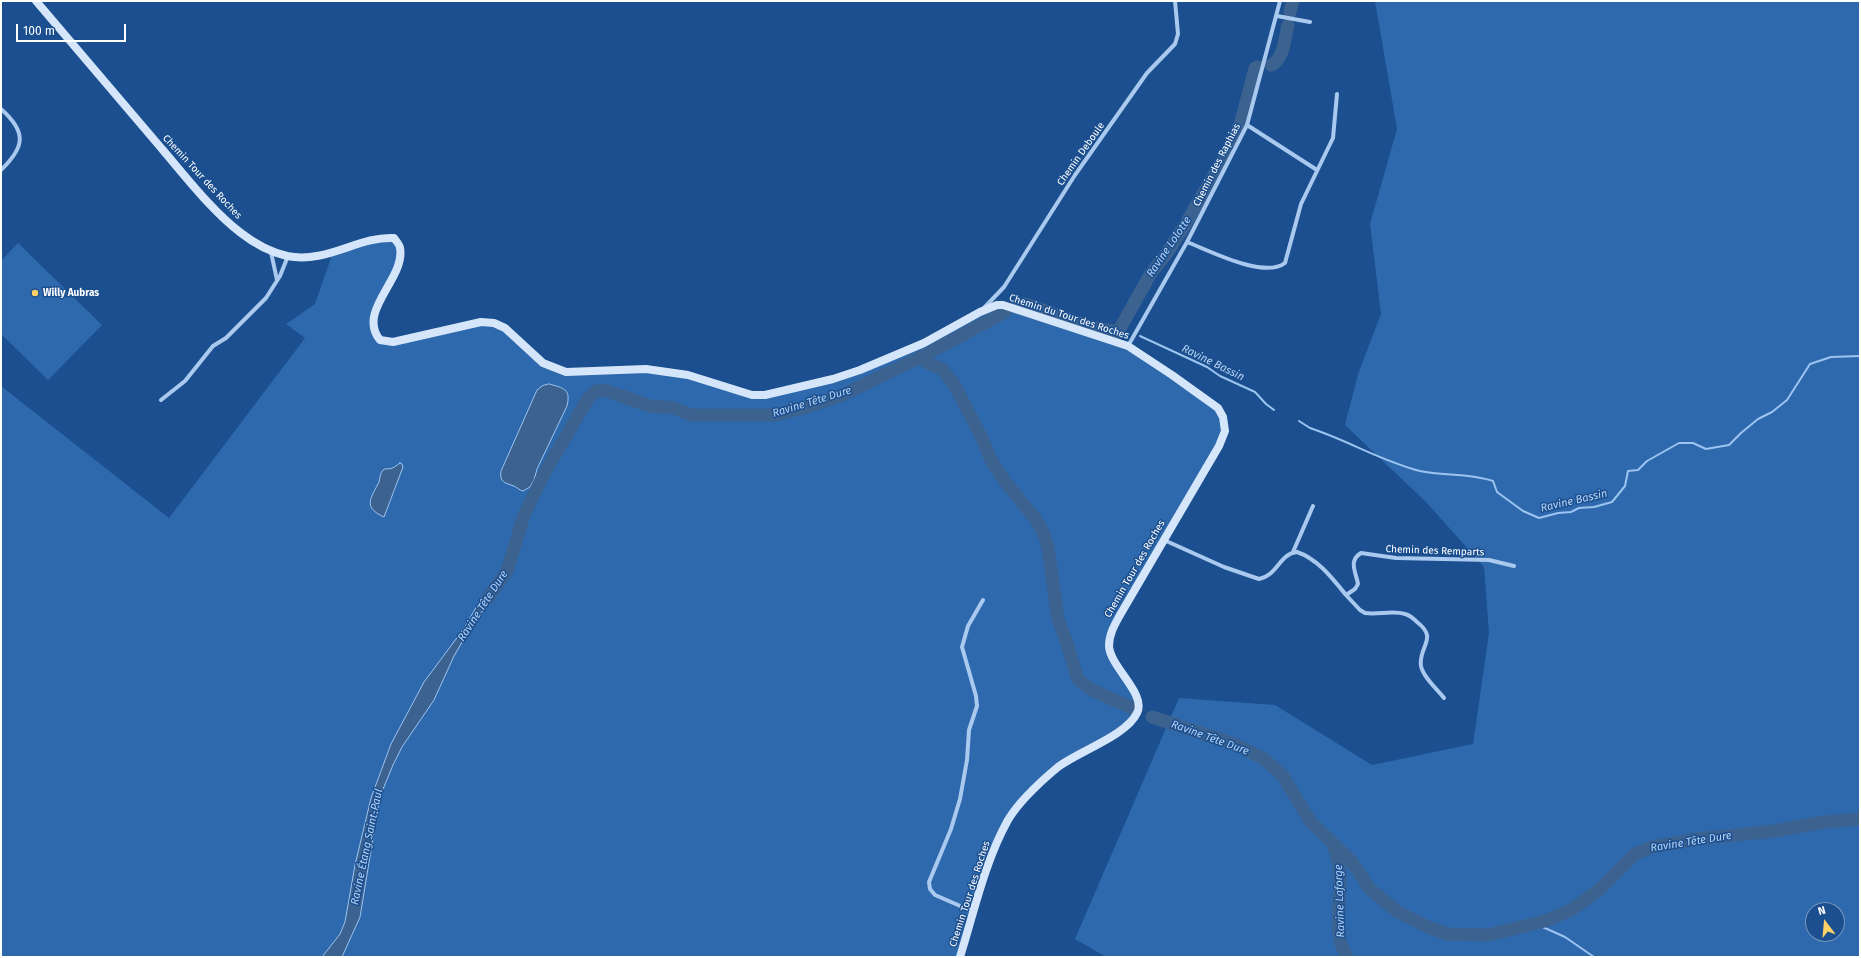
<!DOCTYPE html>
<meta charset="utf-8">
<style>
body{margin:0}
#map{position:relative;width:1861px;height:958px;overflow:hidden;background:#1b4f8f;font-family:"Fira Sans",sans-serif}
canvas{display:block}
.frame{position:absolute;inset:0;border:2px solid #fff;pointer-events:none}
.north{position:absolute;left:1805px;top:902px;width:40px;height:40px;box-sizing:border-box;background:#1b4f8f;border:1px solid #7695bc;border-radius:50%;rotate:344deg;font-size:11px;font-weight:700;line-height:16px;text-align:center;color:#fff}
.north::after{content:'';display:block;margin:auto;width:14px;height:18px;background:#ffd166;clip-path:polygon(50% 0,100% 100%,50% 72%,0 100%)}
.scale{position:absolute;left:16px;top:24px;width:110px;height:18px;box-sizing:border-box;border:2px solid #fff;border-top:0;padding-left:5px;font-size:12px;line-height:14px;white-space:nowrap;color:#fff;-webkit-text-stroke:3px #1b4f8f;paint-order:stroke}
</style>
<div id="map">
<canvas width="1861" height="958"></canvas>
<div class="frame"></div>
<div class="north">N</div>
<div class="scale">100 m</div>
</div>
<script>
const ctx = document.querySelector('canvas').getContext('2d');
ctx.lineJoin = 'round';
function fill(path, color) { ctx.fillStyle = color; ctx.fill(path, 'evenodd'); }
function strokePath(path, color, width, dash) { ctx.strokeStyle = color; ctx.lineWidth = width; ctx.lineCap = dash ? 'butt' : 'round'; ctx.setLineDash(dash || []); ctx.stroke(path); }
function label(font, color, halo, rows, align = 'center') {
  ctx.font = font + ' "Fira Sans",sans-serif'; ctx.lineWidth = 3; ctx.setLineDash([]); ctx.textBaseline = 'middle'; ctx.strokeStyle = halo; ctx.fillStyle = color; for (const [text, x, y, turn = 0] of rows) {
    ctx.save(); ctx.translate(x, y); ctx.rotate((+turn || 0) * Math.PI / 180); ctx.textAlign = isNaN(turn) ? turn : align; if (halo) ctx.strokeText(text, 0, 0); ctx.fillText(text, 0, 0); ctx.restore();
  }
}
fill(new Path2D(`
 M1375 1H1860V957H1106L1075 939 1179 698 1275 705 1372 765 1473 744 1489 633 1484 567 1427 503 1345 425 1358 374 1381 314 1370 224 1397 129ZM1813 910H1837V934H1813Z
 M394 238 400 263 375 315 380 340 494 323 543 363 566 372 583 370 688 375 752 395 844 376 997 305 1128 346 1218 408 1225 431 1120 615 1109 647 1135 693 1136 715 1084 751 1028 795 994 848 960 957H1V386L169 518 305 338 286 324 315 304 333 252Z
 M18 243 102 325 48 380 1 334V261Z`), '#2e69ad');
const water = new Path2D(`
 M549 384C564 388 571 389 567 406L537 469 534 480 530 487 523 491C519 490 518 488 514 486 506 483 499 483 501 471L537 390 542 386Z
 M400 463 402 464 403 467 384 517C362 507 371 498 379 482 380 478 380 473 383 470 386 468 386 469 389 469 394 468 396 466 400 463Z
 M499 585V590L489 601 465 637 454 656 434 700 402 747 393 765 381 794 378 808 360 917 342 957H322L340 934 345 922 355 865 371 798 391 744 424 682 465 627 483 595 488 590Z`);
fill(water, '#3c6290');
strokePath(water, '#9cc4f0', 1);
strokePath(new Path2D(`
 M1118 332 1129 334
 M1140 336 1207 367 1220 376 1255 392 1266 404 1274 410
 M1299 421 1310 428C1347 440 1381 461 1420 471 1444 476 1469 473 1493 481L1497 492 1523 511 1539 518 1558 513 1571 512 1579 508 1594 507 1612 502 1625 486 1628 471 1638 470 1647 461 1679 443H1693L1706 449 1729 445 1741 433 1758 419 1772 412 1787 400 1810 364 1831 357 1860 356
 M1536 924 1565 937 1594 957`), '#9cc4f0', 2);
strokePath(new Path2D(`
 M1290 12 1293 1
 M1271 65C1284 60 1285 37 1288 25
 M1018 305 1025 304 1088 326 1118 332 1151 273 1167 253 1185 225 1229 149 1241 122 1255 68 1258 67
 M921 357 928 363 942 369 954 384 982 438 991 460 1004 480 1037 521 1044 534 1048 548 1058 619 1067 643 1077 677 1081 682 1092 690 1132 708
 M488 598 507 571 524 515 545 472 580 412 588 399 596 391 604 390 650 406 674 408 691 415H775L803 408 842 395 921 357 1005 312
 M1152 717 1234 744 1264 759 1283 776 1310 821 1352 862 1370 889 1398 912 1430 928 1448 934 1488 935 1545 921 1571 910 1585 900 1601 888 1635 854 1652 847 1697 839 1775 831 1824 822 1860 819
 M1334 848C1347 879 1334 908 1340 940 1341 946 1345 952 1347 957`), '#3c6290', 13);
strokePath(new Path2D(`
 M1277 16 1310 22
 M1 109C27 132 25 147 1 170
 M1247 125 1317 170
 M1187 242C1210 251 1264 279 1285 263L1301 204 1333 138 1337 94
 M271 252 277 280
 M983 309 1004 287 1075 175 1147 73 1175 44 1178 34 1175 1
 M1128 346 1187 242 1247 125 1280 1
 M161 400 185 381 213 346 226 338 266 298 280 276 288 256
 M1164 540 1224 567 1259 579C1278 575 1279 554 1297 552 1318 559 1333 579 1346 595L1355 589 1358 584C1356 572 1348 561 1361 553L1396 558 1489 560 1514 566
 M1293 552 1313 506
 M1346 595 1360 610 1365 613C1378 615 1393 610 1405 614 1409 615 1414 619 1417 622 1439 639 1418 646 1421 666 1423 677 1437 689 1444 698
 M974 912 935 895 930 889 929 882 951 829 960 799 967 760 969 730 977 706 976 696 962 647 968 626 983 600`), '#a9c9ee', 4);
strokePath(new Path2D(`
 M36 1C78 51 120 100 162 149 186 177 212 211 241 233 255 244 270 252 287 256 327 264 358 236 394 238 396 241 400 245 400 248 406 278 356 311 380 340L393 342 481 322 494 323 505 328 543 363 566 372 646 369 688 375 752 395H765L833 379 860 370 924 343 980 312 997 305H1003L1128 346 1172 375 1218 408 1223 417 1225 431 1219 446 1120 615C1115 624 1109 634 1109 646 1110 667 1147 694 1137 713 1126 736 1079 751 1058 767 1040 782 1020 800 1008 820 985 861 974 912 960 957`), '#d6e6fa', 8);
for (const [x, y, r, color] of [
 [35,293,4,"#ffd166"]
]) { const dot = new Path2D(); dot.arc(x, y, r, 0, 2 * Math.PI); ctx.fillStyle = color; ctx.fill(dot); strokePath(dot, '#1b4f8f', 1.5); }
label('10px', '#fff', '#1b4f8f', [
 ["Chemin Deboule",1081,154,-55],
 ["Chemin des Raphias",1217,165,-63],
 ["Chemin Tour des Roches",202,177,47],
 ["Chemin du Tour des Roches",1069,317,18],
 ["Chemin des Remparts",1435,551,2],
 ["Chemin Tour des Roches",1135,569,-60],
 ["Chemin Tour des Roches",970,894,-72]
]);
label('bold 10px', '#fff', '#1b4f8f', [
 ["Willy Aubras",43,293]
], 'left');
label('italic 11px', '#b5d3f5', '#1b4f8f', [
 ["Ravine Lolotte",1169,247,-56],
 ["Ravine Bassin",1213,363,26],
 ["Ravine Tête Dure",812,402,-17],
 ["Ravine Bassin",1574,501,-13],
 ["Ravine Tête Dure",483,606,-57],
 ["Ravine Tête Dure",1210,738,20],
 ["Ravine Tête Dure",1691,842,-9],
 ["Ravine Étang Saint-Paul",367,847,-78],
 ["Ravine Laforge",1340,901,-92]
]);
</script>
